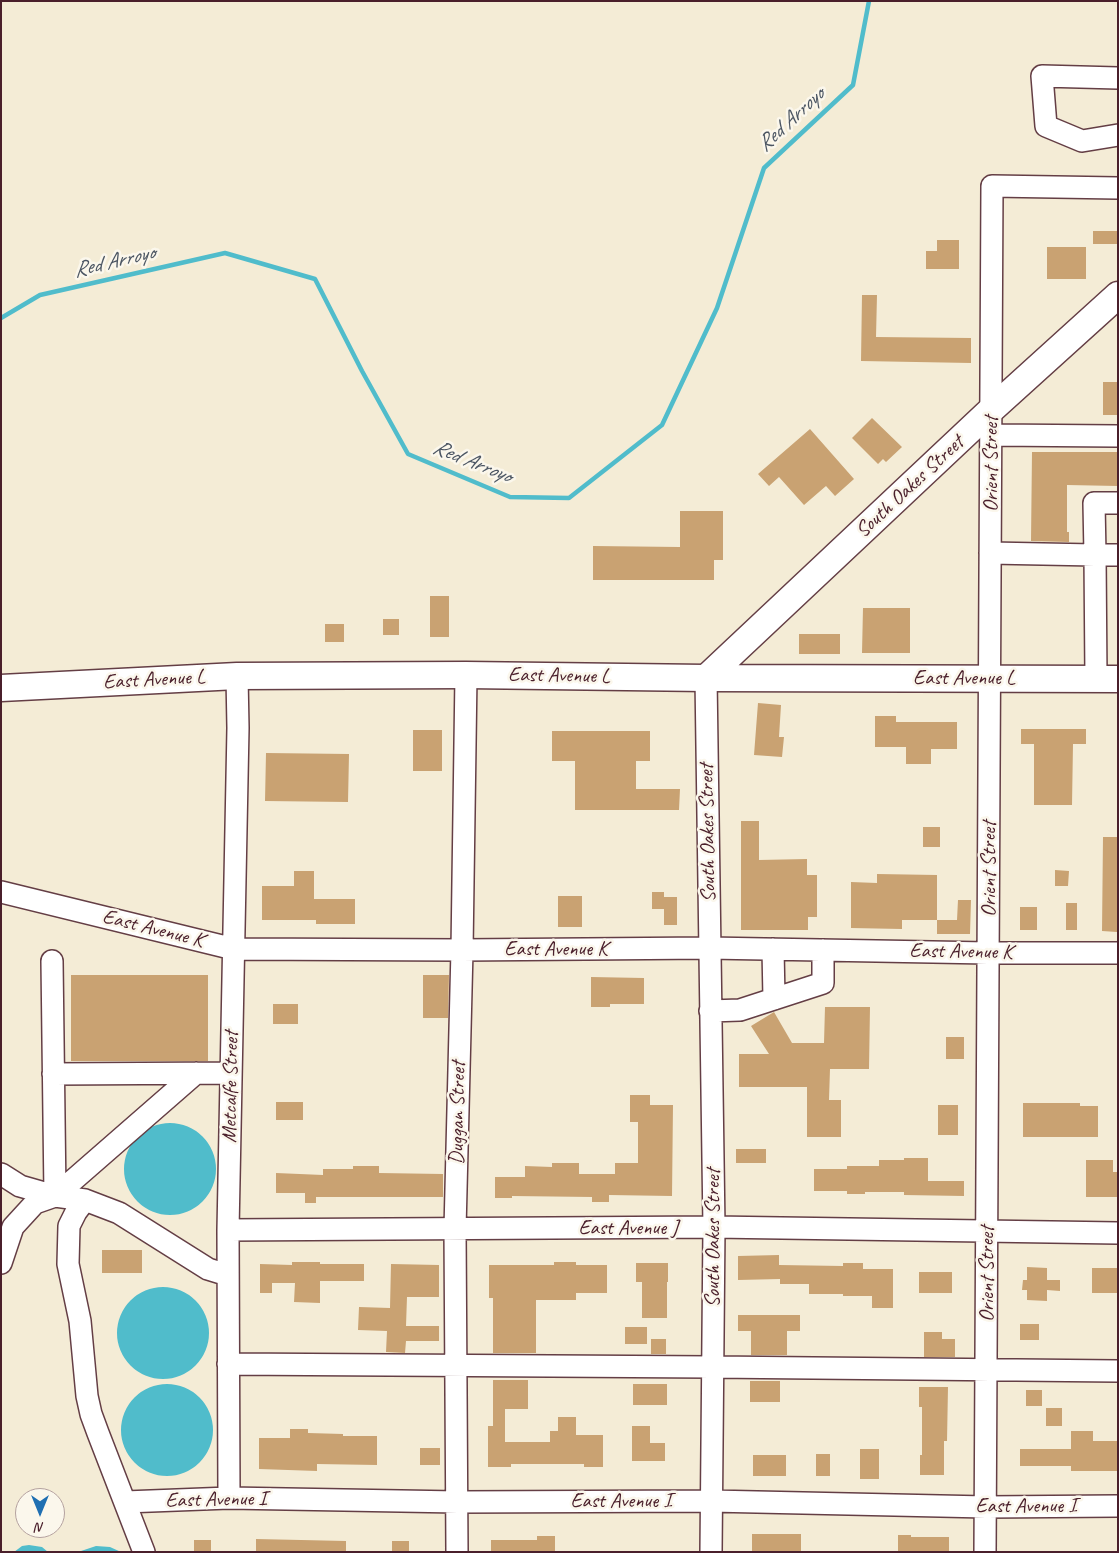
<!DOCTYPE html>
<style>
body{margin:0}
#map{position:relative;width:1119px;height:1553px;overflow:hidden;background:#f4ecd6;font-family:Caveat,sans-serif}
canvas{display:block}
.frame{position:absolute;inset:0;border:2px solid #4a1f2b;pointer-events:none}
.north{position:absolute;left:15px;top:1488px;width:50px;height:50px;box-sizing:border-box;background:#fbf7ec;border:1px solid #b4a19f;border-radius:50%;rotate:180deg;font-size:14px;font-weight:700;line-height:20px;text-align:center;color:#4a1f2b}
.north::after{content:'';display:block;margin:auto;width:18px;height:22px;background:#1f6fb2;clip-path:polygon(50% 0,100% 100%,50% 72%,0 100%)}
</style>
<div id="map">
<canvas width="1119" height="1553"></canvas>
<div class="frame"></div>
<div class="north">N</div>
</div>
<script>
const ctx = document.querySelector('canvas').getContext('2d');
ctx.lineJoin = 'round';
function fill(path, color) { ctx.fillStyle = color; ctx.fill(path, 'evenodd'); }
function strokePath(path, color, width, dash) { ctx.strokeStyle = color; ctx.lineWidth = width; ctx.lineCap = dash ? 'butt' : 'round'; ctx.setLineDash(dash || []); ctx.stroke(path); }
function label(font, color, halo, rows, align = 'center') {
  ctx.font = font + ' Caveat,sans-serif'; ctx.lineWidth = 5; ctx.setLineDash([]); ctx.textBaseline = 'middle'; ctx.strokeStyle = halo; ctx.fillStyle = color; for (const [text, x, y, turn = 0] of rows) {
    ctx.save(); ctx.translate(x, y); ctx.rotate((+turn || 0) * Math.PI / 180); ctx.textAlign = isNaN(turn) ? turn : align; if (halo) ctx.strokeText(text, 0, 0); ctx.fillText(text, 0, 0); ctx.restore();
  }
}
fill(new Path2D(`
 M124 1169a46 46 0 1 1 92 0a46 46 0 1 1-92 0Z
 M117 1333a46 46 0 1 1 92 0a46 46 0 1 1-92 0Z
 M121 1430a46 46 0 1 1 92 0a46 46 0 1 1-92 0Z
 M29 1545 42 1547 48 1552H14L22 1546Z
 M96 1546 110 1547 121 1552H78Z`), '#50bccb');
strokePath(new Path2D(`
 M1 318 40 295 225 253 315 279 362 371 408 454 510 497 569 498 662 425 717 308 764 168 853 85 869 1`), '#50bccb', 4.5);
fill(new Path2D(`
 M1093 231H1118V244H1093Z
 M937 240H959V269H926V251H937Z
 M1047 247H1086V279H1047Z
 M862 295H877L876 337 971 338V363L861 361Z
 M1103 382H1118V415H1103Z
 M872 418 902 447 886 462 883 459 878 464 852 438Z
 M810 429 854 479 835 496 826 486 804 505 779 477 769 486 758 474Z
 M1032 452H1118V486L1067 485V532H1069V542L1031 541Z
 M680 511H723V560H714V580H593V546L680 547Z
 M430 596H449V637H430Z
 M863 608H910V653H862Z
 M383 619H399V635H383Z
 M325 624H344V642H325Z
 M799 634H840V654H799Z
 M758 703 781 705 779 737H784L782 757 754 755Z
 M875 716H896V722H957V749H931V764H906V747H875Z
 M1021 729H1086V744H1073L1072 805H1034V744H1021Z
 M413 730H442V771H413Z
 M552 731H650V761H636V789H680L679 810H575V761H552Z
 M266 753 349 754 348 802 265 801Z
 M741 821H759V860L807 859V875H817V917H808V930H741Z
 M923 827H940V847H923Z
 M1103 837H1118L1117 932 1102 931Z
 M1055 870 1069 871 1068 886H1055Z
 M294 871H314V899H355V924H316V920H262V886H294Z
 M877 874 937 875V920H902V929L851 928V882L877 883Z
 M652 892H664V897H677V925H664V909H652Z
 M558 896H582V927H558Z
 M958 900H971L970 934H937V920H957Z
 M1066 903H1077V930H1066Z
 M1020 907H1037V930H1020Z
 M71 975H208V1061H71Z
 M423 975H449L448 1018H423Z
 M591 977 644 978V1004H610V1007H591Z
 M273 1004H298V1024H273Z
 M825 1007H870L869 1069H830L829 1100H841V1137H807V1087H739V1054H769L751 1026 774 1012 792 1043H824Z
 M946 1037H964V1059H946Z
 M630 1095H650V1105H673L672 1196 609 1195V1202H592V1197L512 1196V1198H495V1177H525V1166L552 1167V1163H579V1174H615V1163H638V1122H630Z
 M276 1102H303V1120H276Z
 M1023 1103H1080V1106H1098V1137H1023Z
 M938 1105H958V1135H938Z
 M736 1149H766V1163H736Z
 M904 1158H928V1181H964V1196L904 1195V1192H865V1194H847V1191H814V1169H847V1166H879V1160H904Z
 M1086 1160H1113V1172H1118V1197H1086Z
 M353 1166H379V1173L443 1174V1197H316V1203H305V1193H276V1173L323 1175V1169H353Z
 M102 1250H142V1273H102Z
 M779 1255V1265L843 1266V1263H863V1269H893V1308H872V1296H843V1294H809V1284H780V1279L738 1280V1256Z
 M292 1262H320V1264H364V1281H320V1303L294 1302 295 1283H272V1293H260V1264L292 1265Z
 M554 1262H576V1265H607V1293H576V1300H536V1353H493V1298H489V1265H554Z
 M636 1263H668V1282H667V1318H642V1282H636Z
 M391 1264 439 1265V1297H407L406 1326H439V1341H406L405 1353 386 1352 387 1331 358 1330 359 1307 390 1308Z
 M1027 1267 1047 1268V1280H1060V1291L1047 1290V1301L1027 1300V1290H1022L1023 1280H1027Z
 M1092 1268H1118V1293H1092Z
 M919 1272H952V1293H919Z
 M738 1315H800V1331H787V1355H751V1331H738Z
 M1020 1324H1039V1340H1020Z
 M625 1327H647V1344H625Z
 M924 1332H942V1339H955V1357H924Z
 M651 1339H666V1354H651Z
 M493 1380H528V1409H505V1442H550V1431H558V1417H576V1435H603V1467H584V1464H511V1467H488V1426H493Z
 M750 1381H780V1402H750Z
 M633 1384H667V1405H633Z
 M919 1387H948L947 1441H944V1475H920V1455H922V1407H919Z
 M1026 1390H1042V1406H1026Z
 M1046 1408H1062V1426H1046Z
 M632 1426H650V1443H665V1461H632Z
 M290 1429H308V1433L343 1434V1436H377V1465L317 1464V1471L259 1469V1438H290Z
 M1071 1431H1093V1441H1118V1471H1071V1466H1020V1449H1071Z
 M420 1448H440V1465H420Z
 M860 1449H879V1479H860Z
 M816 1454H830V1476H816Z
 M753 1455H786V1476H753Z
 M752 1534H801V1552H752Z
 M898 1535H911V1537H949V1552H898Z
 M537 1536H555V1552H491V1540H537Z
 M256 1539 346 1541V1552H256Z
 M194 1540H211V1552H194Z
 M392 1541H409V1552H392Z`), '#c9a272');
const minor = new Path2D(`
 M1118 78 1042 76 1046 126 1082 141 1118 135
 M991 435 1118 436
 M990 553 1095 555 1094 503H1118
 M706 678 714 1227 711 1552
 M1096 679 1095 555H1118
 M1 892 234 949 462 950 709 948 988 953H1118
 M773 949 774 999
 M52 961 55 1196
 M710 1011 740 1010 823 983V950
 M53 1074 231 1073
 M1 1174 20 1186 55 1196 85 1200 119 1213 208 1269 221 1273H228
 M85 1200 76 1212 69 1226 68 1264 80 1321 87 1396 91 1414 98 1433 144 1552
 M228 1230 714 1227 1118 1233
 M1 1263 13 1227 35 1203 55 1196 196 1073
 M228 1364 712 1367 1118 1371
 M229 1498 228 1230 238 728 237 676
 M125 1502 229 1498 458 1502 711 1501 986 1507 1118 1506
 M457 1552 455 1229 462 950 466 675
 M985 1552 992 186 1118 188`);
const major = new Path2D(`
 M706 678 991 410 1118 295
 M1 688 237 676 466 675 706 678 1118 679`);
strokePath(minor, '#643e45', 24);
strokePath(major, '#643e45', 29);
strokePath(minor, '#fff', 21);
strokePath(major, '#fff', 26);
label('21px', '#4a1f2b', '#fbf7ec', [
 ["Orient Street",991,464,-90],
 ["South Oakes Street",910,487,-43],
 ["East Avenue L",559,676,1],
 ["East Avenue L",964,678],
 ["East Avenue L",154,680,-3],
 ["South Oakes Street",708,833,-91],
 ["Orient Street",989,869,-90],
 ["East Avenue K",153,929,14],
 ["East Avenue K",556,949],
 ["East Avenue K",961,952,1],
 ["Metcalfe Street",231,1087,-89],
 ["Duggan Street",458,1113,-89],
 ["East Avenue J",628,1228],
 ["South Oakes Street",713,1238,-90],
 ["Orient Street",987,1274,-90],
 ["East Avenue I",216,1500,-1],
 ["East Avenue I",621,1501],
 ["East Avenue I",1026,1506]
]);
label('italic 22px', '#4c5663', '#fbf7ec', [
 ["Red Arroyo",791,120,-43],
 ["Red Arroyo",114,262,-13],
 ["Red Arroyo",472,462,22]
]);
</script>
